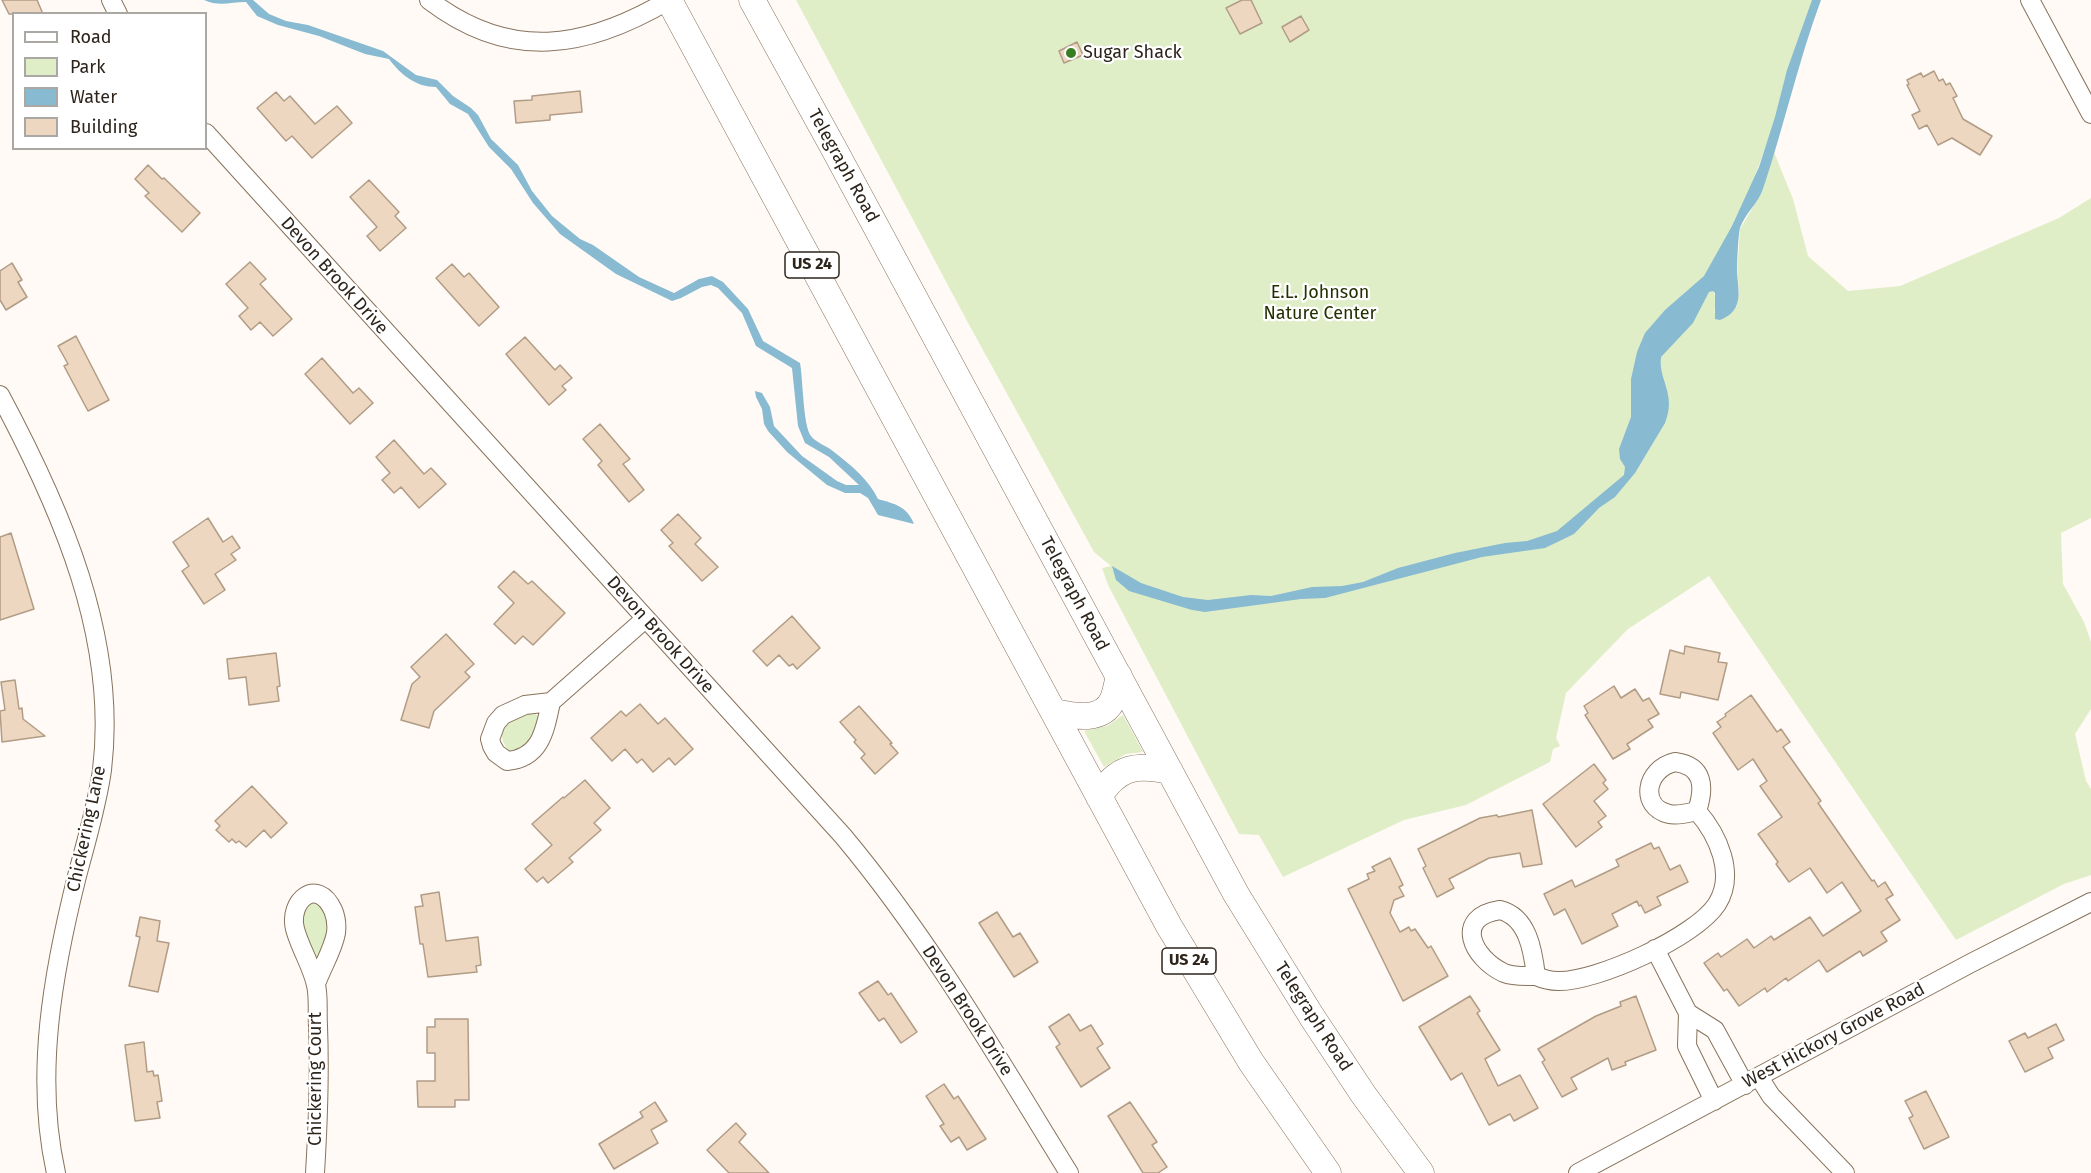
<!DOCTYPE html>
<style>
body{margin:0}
#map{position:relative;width:2091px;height:1173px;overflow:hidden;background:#fffaf5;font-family:"Fira Sans",sans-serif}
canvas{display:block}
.legend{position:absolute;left:12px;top:12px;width:195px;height:138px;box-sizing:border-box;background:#fff;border:2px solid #aba8a4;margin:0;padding:8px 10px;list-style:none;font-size:18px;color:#2d251c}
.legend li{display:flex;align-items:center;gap:12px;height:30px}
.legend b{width:30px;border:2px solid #aba8a4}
</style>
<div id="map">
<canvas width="2091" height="1173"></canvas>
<ul class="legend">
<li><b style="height:8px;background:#fff"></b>Road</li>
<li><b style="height:16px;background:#e0eec8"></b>Park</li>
<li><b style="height:16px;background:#88bad2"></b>Water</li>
<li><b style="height:16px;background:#eed7c0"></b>Building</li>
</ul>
</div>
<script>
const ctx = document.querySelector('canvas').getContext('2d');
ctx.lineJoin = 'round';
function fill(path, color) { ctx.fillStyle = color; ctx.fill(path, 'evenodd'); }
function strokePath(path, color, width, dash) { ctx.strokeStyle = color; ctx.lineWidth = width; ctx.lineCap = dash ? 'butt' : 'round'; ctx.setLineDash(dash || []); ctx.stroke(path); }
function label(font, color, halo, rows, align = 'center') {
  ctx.font = font + ' "Fira Sans",sans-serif'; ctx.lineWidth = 4.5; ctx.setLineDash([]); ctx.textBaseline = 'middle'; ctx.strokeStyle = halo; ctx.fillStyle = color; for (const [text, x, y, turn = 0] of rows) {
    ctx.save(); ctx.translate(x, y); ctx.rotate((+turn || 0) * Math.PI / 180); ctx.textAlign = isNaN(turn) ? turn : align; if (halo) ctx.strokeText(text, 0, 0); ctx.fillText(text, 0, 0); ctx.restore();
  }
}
fill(new Path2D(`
 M796 0H1818L1793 85 1764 151 1714 291 1716 305 1714 313 1737 306 1739 289 1737 274 1740 229 1762 192 1774 152 1793 199 1808 256 1848 291 1900 286 2059 218 2091 198V518L2061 533 2063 584 2084 622 2091 642V709L2075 734 2086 781 2091 789V875L2064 884 1956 940 1709 576 1628 629 1566 693 1556 738 1560 746 1553 749 1550 762 1466 805 1404 820 1283 877 1259 835 1239 834 1108 585 1102 568 1111 566 1094 552 967 321Z
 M532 712 541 718C535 732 527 753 508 750 491 726 513 718 532 712Z
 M1123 715 1143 752 1126 754 1104 767 1084 731 1107 726Z
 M311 903 319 905C324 910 330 920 329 928 329 938 323 955 315 959 307 943 292 917 311 903Z`), '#e0eec8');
fill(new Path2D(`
 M204 0H253L269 14 286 21 308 25 383 51 416 75 437 80 453 96 471 108 478 115 491 139 518 165 532 191 552 216 580 239 593 245 639 277 674 293 699 279 712 276 723 282 748 309 763 341 800 363C803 379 803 426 811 436 816 443 828 446 834 452 851 465 869 480 878 499 895 504 907 506 914 524L878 515 868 498 860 493H845L827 485 787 452 768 431 764 424 762 409 756 397 755 391 762 393 770 407 774 426 802 456 837 481 846 485H859L829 457 805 443 798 426 792 368 756 346 742 313 718 288 711 285 702 287 681 298 672 301 616 274 560 234 533 203 511 169 489 147 468 114 450 104 436 87C416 87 401 75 389 59L365 54 319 36 278 25 257 16 246 2C231 2 219 7 204 0Z
 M1812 0H1821C1798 62 1784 126 1763 189 1758 204 1745 213 1740 228 1738 236 1737 266 1737 274 1739 294 1743 311 1720 320L1715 319V293L1713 291 1709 292 1693 323 1661 357C1658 380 1677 394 1665 423L1635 473 1615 497 1599 508 1574 534 1545 548 1482 557 1325 598 1301 599 1205 612 1192 610 1129 591 1116 580 1112 566 1141 583 1183 597 1208 600 1251 595 1271 596 1312 587 1342 586 1363 582 1398 568 1455 553 1505 543 1527 541 1557 531 1624 475 1625 467 1620 459 1619 449 1631 417V379L1637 352 1645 333 1665 310 1704 276 1732 226 1759 167 1775 117 1787 70Z`), '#88bad2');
const building = new Path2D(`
 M2 0H37L43 14H9Z
 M1242 0H1251L1262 23 1240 34 1226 8Z
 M1301 16 1309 30 1290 42 1282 27Z
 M1077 42 1083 55 1064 63 1059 51Z
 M1934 71 1939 81 1943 79 1946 85 1950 83 1957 96 1953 98 1963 119 1992 136 1980 155 1952 138 1938 145 1927 125 1919 129 1912 115 1920 111 1907 85 1909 84 1907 80 1921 73 1923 77Z
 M580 91 582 112 550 115V120L516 123 514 101 532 100V96Z
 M276 92 284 101 290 96 315 124 337 106 352 123 312 158 292 136 286 141 257 108Z
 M148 165 162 179 164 178 200 213 182 232 145 196 149 193 135 179Z
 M369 180 399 212 395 216 406 228 380 251 367 236 377 227 350 197Z
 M250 262 266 279 260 284 292 319 273 336 260 322 251 330 239 316 248 308 226 284Z
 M12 263 22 280 18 282 27 297 6 310 0 300V271Z
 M452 264 464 277 469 273 499 307 479 326 436 278Z
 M76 336 109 400 88 411 64 366 68 364 58 346Z
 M525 337 555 370 560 365 572 378 562 386 566 390 549 405 506 354Z
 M322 358 353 393 359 388 373 403 350 424 305 374Z
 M600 424 630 459 623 464 644 490 629 502 598 465 602 461 583 439Z
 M394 440 424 474 431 468 446 484 419 508 401 487 394 493 382 480 390 473 376 457Z
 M678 514 701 538 695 544 718 567 702 581 669 546 673 543 661 530Z
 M208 518 223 542 232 536 240 548 231 554 236 560 215 574 225 590 204 604 182 571 189 566 173 542Z
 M11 533 34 609 0 620V537Z
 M514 571 528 584 532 581 565 613 533 645 523 636 515 644 494 624 514 603 498 587Z
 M792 616 820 648 797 669 793 664 789 666 779 655 767 666 753 651Z
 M446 634 474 664 465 672 470 677 434 711 429 728 401 720 412 684 420 677 411 667Z
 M1685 646 1720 653 1718 662 1727 663 1718 700 1681 692 1680 698 1660 694 1670 650 1684 654Z
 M276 653 280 686 277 687 279 701 249 705 246 677 229 679 227 659Z
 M15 680 19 709 22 708 23 719 45 736 2 742 0 711 5 710 1 682Z
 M1614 686 1621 698 1635 689 1643 701 1649 698 1659 714 1648 720 1653 727 1627 744 1630 749 1613 759 1585 715 1588 713 1584 706Z
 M1751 695 1777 732 1781 729 1790 742 1783 747 1821 801 1818 803 1872 881 1874 880 1878 887 1885 882 1893 895 1886 899 1900 920 1881 932 1887 941 1863 956 1860 951 1827 972 1819 960 1788 981 1786 978 1767 992 1765 988 1739 1006 1727 989 1724 991 1704 963 1718 953 1721 957 1747 939 1754 948 1771 936 1774 940 1810 917 1823 936 1861 911 1842 882 1827 893 1810 868 1789 882 1776 864 1778 862 1758 834 1782 817 1760 786 1767 781 1753 759 1738 770 1713 733 1721 727 1717 722 1726 716 1725 714Z
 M640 704 658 724 665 718 693 749 675 765 669 758 653 772 642 759 637 763 625 749 612 761 591 738 621 711 626 716Z
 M859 706 892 743 890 744 898 753 875 774 861 758 865 754 854 742 856 740 840 722Z
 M1594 764 1606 780 1603 783 1608 789 1594 801 1606 816 1598 822 1602 827 1576 847 1543 804Z
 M585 780 610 808 594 823 601 830 569 858 573 862 548 883 543 877 537 882 525 869 552 845 532 824 563 797 564 798Z
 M252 786 287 823 271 838 264 830 246 847 239 841 236 843 232 839 229 842 216 830 220 826 215 821Z
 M1532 810 1542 864 1523 867 1520 853 1489 858 1449 879 1454 888 1437 897 1423 868 1426 866 1418 849 1480 818 1497 815 1498 817Z
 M1651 843 1654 849 1659 847 1670 870 1680 865 1688 882 1657 897 1661 905 1645 913 1641 905 1639 906 1637 901 1612 914 1618 926 1582 944 1565 909 1554 915 1544 894 1572 880 1575 887 1619 866 1616 860Z
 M1390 858 1403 885 1399 887 1404 896 1394 900 1390 913 1400 932 1409 927 1411 931 1415 929 1428 948 1431 946 1448 976 1403 1001 1348 889 1369 879 1367 874 1375 871 1372 867Z
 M439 892 446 941 478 937 481 965 476 966 477 972 428 977 423 944H420L415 907 423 906 421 895Z
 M997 912 1013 937 1020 933 1038 962 1014 977 979 923Z
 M140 917 160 921 157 941 169 943 158 992 129 986 140 937 136 936Z
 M878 981 888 995 891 993 917 1032 901 1043 884 1018 879 1021 859 993Z
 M1470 996 1480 1011 1477 1013 1500 1050 1485 1059 1498 1086 1520 1075 1538 1108 1514 1121 1510 1114 1489 1125 1462 1073 1451 1080 1419 1027Z
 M1636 996 1656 1050 1625 1062 1626 1065 1612 1070 1608 1058 1571 1078 1577 1089 1562 1097 1542 1062 1545 1060 1538 1049 1596 1016 1621 1006 1620 1002Z
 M1069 1014 1080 1031 1091 1025 1103 1044 1097 1048 1110 1068 1081 1087 1056 1047 1060 1044 1049 1027Z
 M435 1019H468L469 1100H455V1107H418L417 1081H435V1053H427V1027H435Z
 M2056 1024 2064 1040 2048 1048 2053 1058 2025 1072 2009 1041 2025 1033 2028 1038Z
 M144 1042 147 1072 153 1071 154 1076 158 1075 162 1101 157 1102 160 1118 135 1121 125 1045Z
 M944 1084 954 1099 958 1096 986 1139 967 1150 959 1137 951 1142 940 1126 944 1124 926 1096Z
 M1926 1091 1949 1137 1924 1149 1909 1118 1913 1116 1905 1101Z
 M655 1102 667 1121 651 1130 658 1143 614 1169 599 1144 643 1117 640 1112Z
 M1130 1102 1157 1142 1152 1145 1167 1167 1158 1173H1143L1108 1116Z
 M736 1123 746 1134 739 1142 769 1173H729L707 1150Z`);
fill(building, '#eed7c0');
strokePath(building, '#b19c86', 1.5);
const minor = new Path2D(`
 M111 0 118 14
 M429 0C510 62 586 49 669 0
 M2030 0 2091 114
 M206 133 843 836C930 940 998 1058 1069 1173
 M0 395C61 509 118 638 102 770 97 806 86 842 77 876 53 972 34 1075 56 1173
 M551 702C545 730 541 758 507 761L496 753 492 746 490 739 496 723 503 715 525 705 551 702 645 619
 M1675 762C1704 766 1705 787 1697 811 1688 813 1678 816 1669 814 1639 807 1645 769 1675 762Z
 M1500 910C1528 917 1533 951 1536 976 1525 976 1514 977 1504 973 1472 958 1453 917 1500 910Z
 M1655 949 1688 1013 1687 1046 1714 1101
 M1536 976C1543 979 1549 981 1558 981 1596 982 1696 937 1717 904 1736 874 1718 835 1697 811
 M1688 1013 1715 1030 1745 1085
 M1759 1077 1771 1096 1845 1173
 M315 1173C318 1124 320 1075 318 1026 317 1013 319 998 316 985 312 966 300 948 295 929 288 901 317 876 333 910 336 917 337 925 336 933 333 950 322 967 316 984
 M1578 1173 1971 963 2091 902`);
const highway = new Path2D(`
 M669 0 1169 926 1251 1062 1328 1173
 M752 0 833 147 1236 894 1312 1017 1363 1094 1421 1173
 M1054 712C1073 716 1103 723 1113 699 1116 692 1117 683 1119 676
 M1099 797C1117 766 1137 764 1170 771`);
strokePath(minor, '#87735d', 20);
strokePath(highway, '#87735d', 27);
strokePath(minor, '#fff', 18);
strokePath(highway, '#fff', 26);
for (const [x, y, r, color] of [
 [1071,53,6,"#387e22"]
]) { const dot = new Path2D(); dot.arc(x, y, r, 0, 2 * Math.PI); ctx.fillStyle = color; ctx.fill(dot); strokePath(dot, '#fff', 2); }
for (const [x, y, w] of [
 [812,265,54],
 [1189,961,54]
]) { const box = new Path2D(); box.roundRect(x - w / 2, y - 13, w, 26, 4.5); ctx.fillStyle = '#fff'; ctx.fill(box); strokePath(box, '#2d251c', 1.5); }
label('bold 16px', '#2d251c', null, [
 ["US 24",812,265],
 ["US 24",1189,961]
]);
label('18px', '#2d251c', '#fff', [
 ["Sugar Shack",1083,53]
], 'left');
label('18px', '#2d251c', '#fff', [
 ["Telegraph Road",843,166,61],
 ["Devon Brook Drive",334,276,48],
 ["Telegraph Road",1074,594,62],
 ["Devon Brook Drive",660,635,48],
 ["Chickering Lane",87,829,-78],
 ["Devon Brook Drive",967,1011,57],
 ["Telegraph Road",1313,1017,57],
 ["West Hickory Grove Road",1834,1036,-28],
 ["Chickering Court",316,1079,-90]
]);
label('18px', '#243000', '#fff', [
 ["E.L. Johnson",1320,293],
 ["Nature Center",1320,314]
]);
</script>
